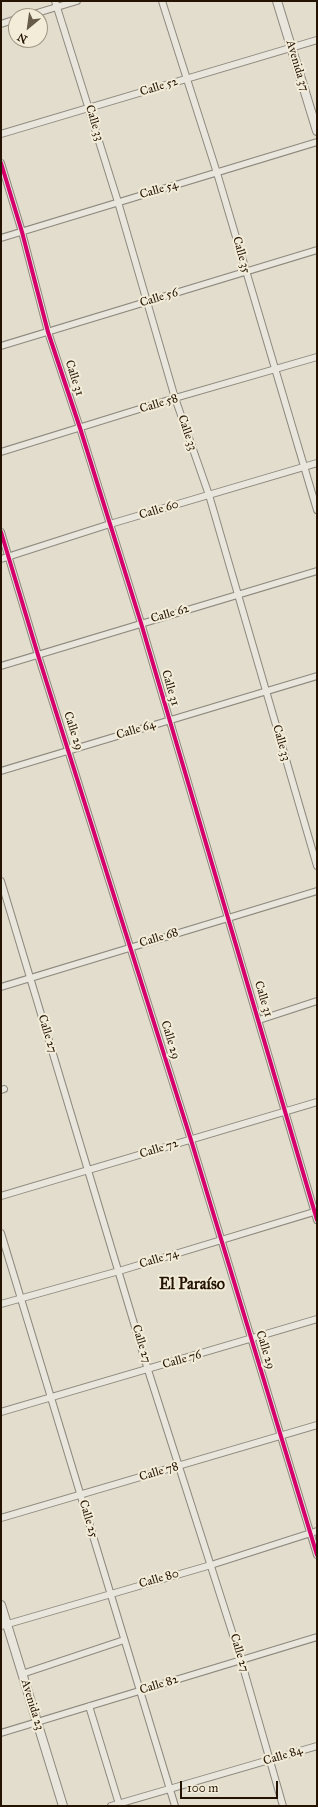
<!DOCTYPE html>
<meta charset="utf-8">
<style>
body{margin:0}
#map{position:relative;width:318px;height:1807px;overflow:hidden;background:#e2ddcd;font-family:"IM FELL Great Primer",serif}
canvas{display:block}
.frame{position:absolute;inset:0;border:2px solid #241300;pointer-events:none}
.north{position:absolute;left:8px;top:8px;width:40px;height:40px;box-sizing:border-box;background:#f2ecd9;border:1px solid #a09582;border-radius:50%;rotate:209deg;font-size:11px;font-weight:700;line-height:16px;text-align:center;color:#241300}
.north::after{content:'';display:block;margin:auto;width:14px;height:18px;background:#665a48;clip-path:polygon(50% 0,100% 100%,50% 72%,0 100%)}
.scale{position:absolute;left:180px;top:1781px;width:98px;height:18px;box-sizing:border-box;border:2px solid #241300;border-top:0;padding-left:5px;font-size:12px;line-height:14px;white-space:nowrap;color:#241300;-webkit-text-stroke:3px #f2ecd9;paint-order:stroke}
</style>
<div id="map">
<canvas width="318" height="1807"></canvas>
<div class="frame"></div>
<div class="north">N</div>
<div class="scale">100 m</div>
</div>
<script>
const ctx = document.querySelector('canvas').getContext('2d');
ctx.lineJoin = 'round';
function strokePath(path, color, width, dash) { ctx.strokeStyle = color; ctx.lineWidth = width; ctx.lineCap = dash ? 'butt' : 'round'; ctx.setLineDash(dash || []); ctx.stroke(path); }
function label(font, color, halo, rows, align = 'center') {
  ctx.font = font + ' "IM FELL Great Primer",serif'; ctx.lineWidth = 4; ctx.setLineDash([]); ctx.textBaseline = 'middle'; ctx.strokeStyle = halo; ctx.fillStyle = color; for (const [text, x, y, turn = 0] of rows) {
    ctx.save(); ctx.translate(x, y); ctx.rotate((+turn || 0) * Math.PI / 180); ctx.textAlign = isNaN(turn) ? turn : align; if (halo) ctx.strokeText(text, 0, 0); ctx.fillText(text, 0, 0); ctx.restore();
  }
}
const minor = new Path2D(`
 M55 1 118 202 175 398 209 495 317 866
 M162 1 217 173 317 510
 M27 16 77 1
 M1 24 16 19
 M1 134 317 40
 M1 163 22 232 48 332 80 428 141 623 317 1220
 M1 238 317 142
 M1 346 317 250
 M1 452 175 398 317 357
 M1 532 38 655 191 1140 317 1555
 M1 559 110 524 317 463
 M1 666 317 571
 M1 771 317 676
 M1 881 148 1370 241 1660 283 1806
 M1 987 317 891
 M259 1020 317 1001
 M1 1090 4 1089
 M1 1196 317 1102
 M1 1233 175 1806
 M1 1304 119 1271 317 1211
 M1 1412 317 1319
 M1 1518 317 1425
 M1 1626 211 1565 317 1531
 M22 1674 124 1640
 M89 1706 119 1804
 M1 1733 317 1637
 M111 1806 317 1746`);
const tertiary = new Path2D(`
 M277 1 317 131
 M1 1605 63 1806`);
strokePath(minor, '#8e897e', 8);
strokePath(tertiary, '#8e897e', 10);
strokePath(minor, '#e9e6de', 6);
strokePath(tertiary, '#e9e6de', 8);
strokePath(new Path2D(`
 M1 163 22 232 48 332 80 428 141 623 317 1220
 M1 532 38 655 191 1140 317 1555`), '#d6006c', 4);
label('12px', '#241300', '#f2ecd9', [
 ["Avenida 37",297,66,73],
 ["Calle 52",159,87,-17],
 ["Calle 33",94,123,73],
 ["Calle 54",159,190,-16],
 ["Calle 35",241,255,74],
 ["Calle 56",159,298,-17],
 ["Calle 31",74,378,72],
 ["Calle 58",159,404,-17],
 ["Calle 33",187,433,71],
 ["Calle 60",159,510,-17],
 ["Calle 62",170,614,-16],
 ["Calle 31",170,688,74],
 ["Calle 64",136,730,-17],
 ["Calle 29",73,731,72],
 ["Calle 33",281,743,74],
 ["Calle 68",159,938,-17],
 ["Calle 31",263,999,73],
 ["Calle 27",47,1034,73],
 ["Calle 29",170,1040,73],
 ["Calle 72",159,1149,-17],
 ["Calle 74",159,1259,-17],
 ["Calle 27",141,1344,73],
 ["Calle 29",265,1350,73],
 ["Calle 76",182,1360,-16],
 ["Calle 78",159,1472,-16],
 ["Calle 25",88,1519,73],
 ["Calle 80",159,1579,-16],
 ["Calle 27",239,1653,73],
 ["Calle 82",159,1685,-17],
 ["Avenida 23",32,1705,73],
 ["Calle 84",283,1756,-17]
]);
label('bold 16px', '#241300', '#f2ecd9', [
 ["El Paraíso",192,1285]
]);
</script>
